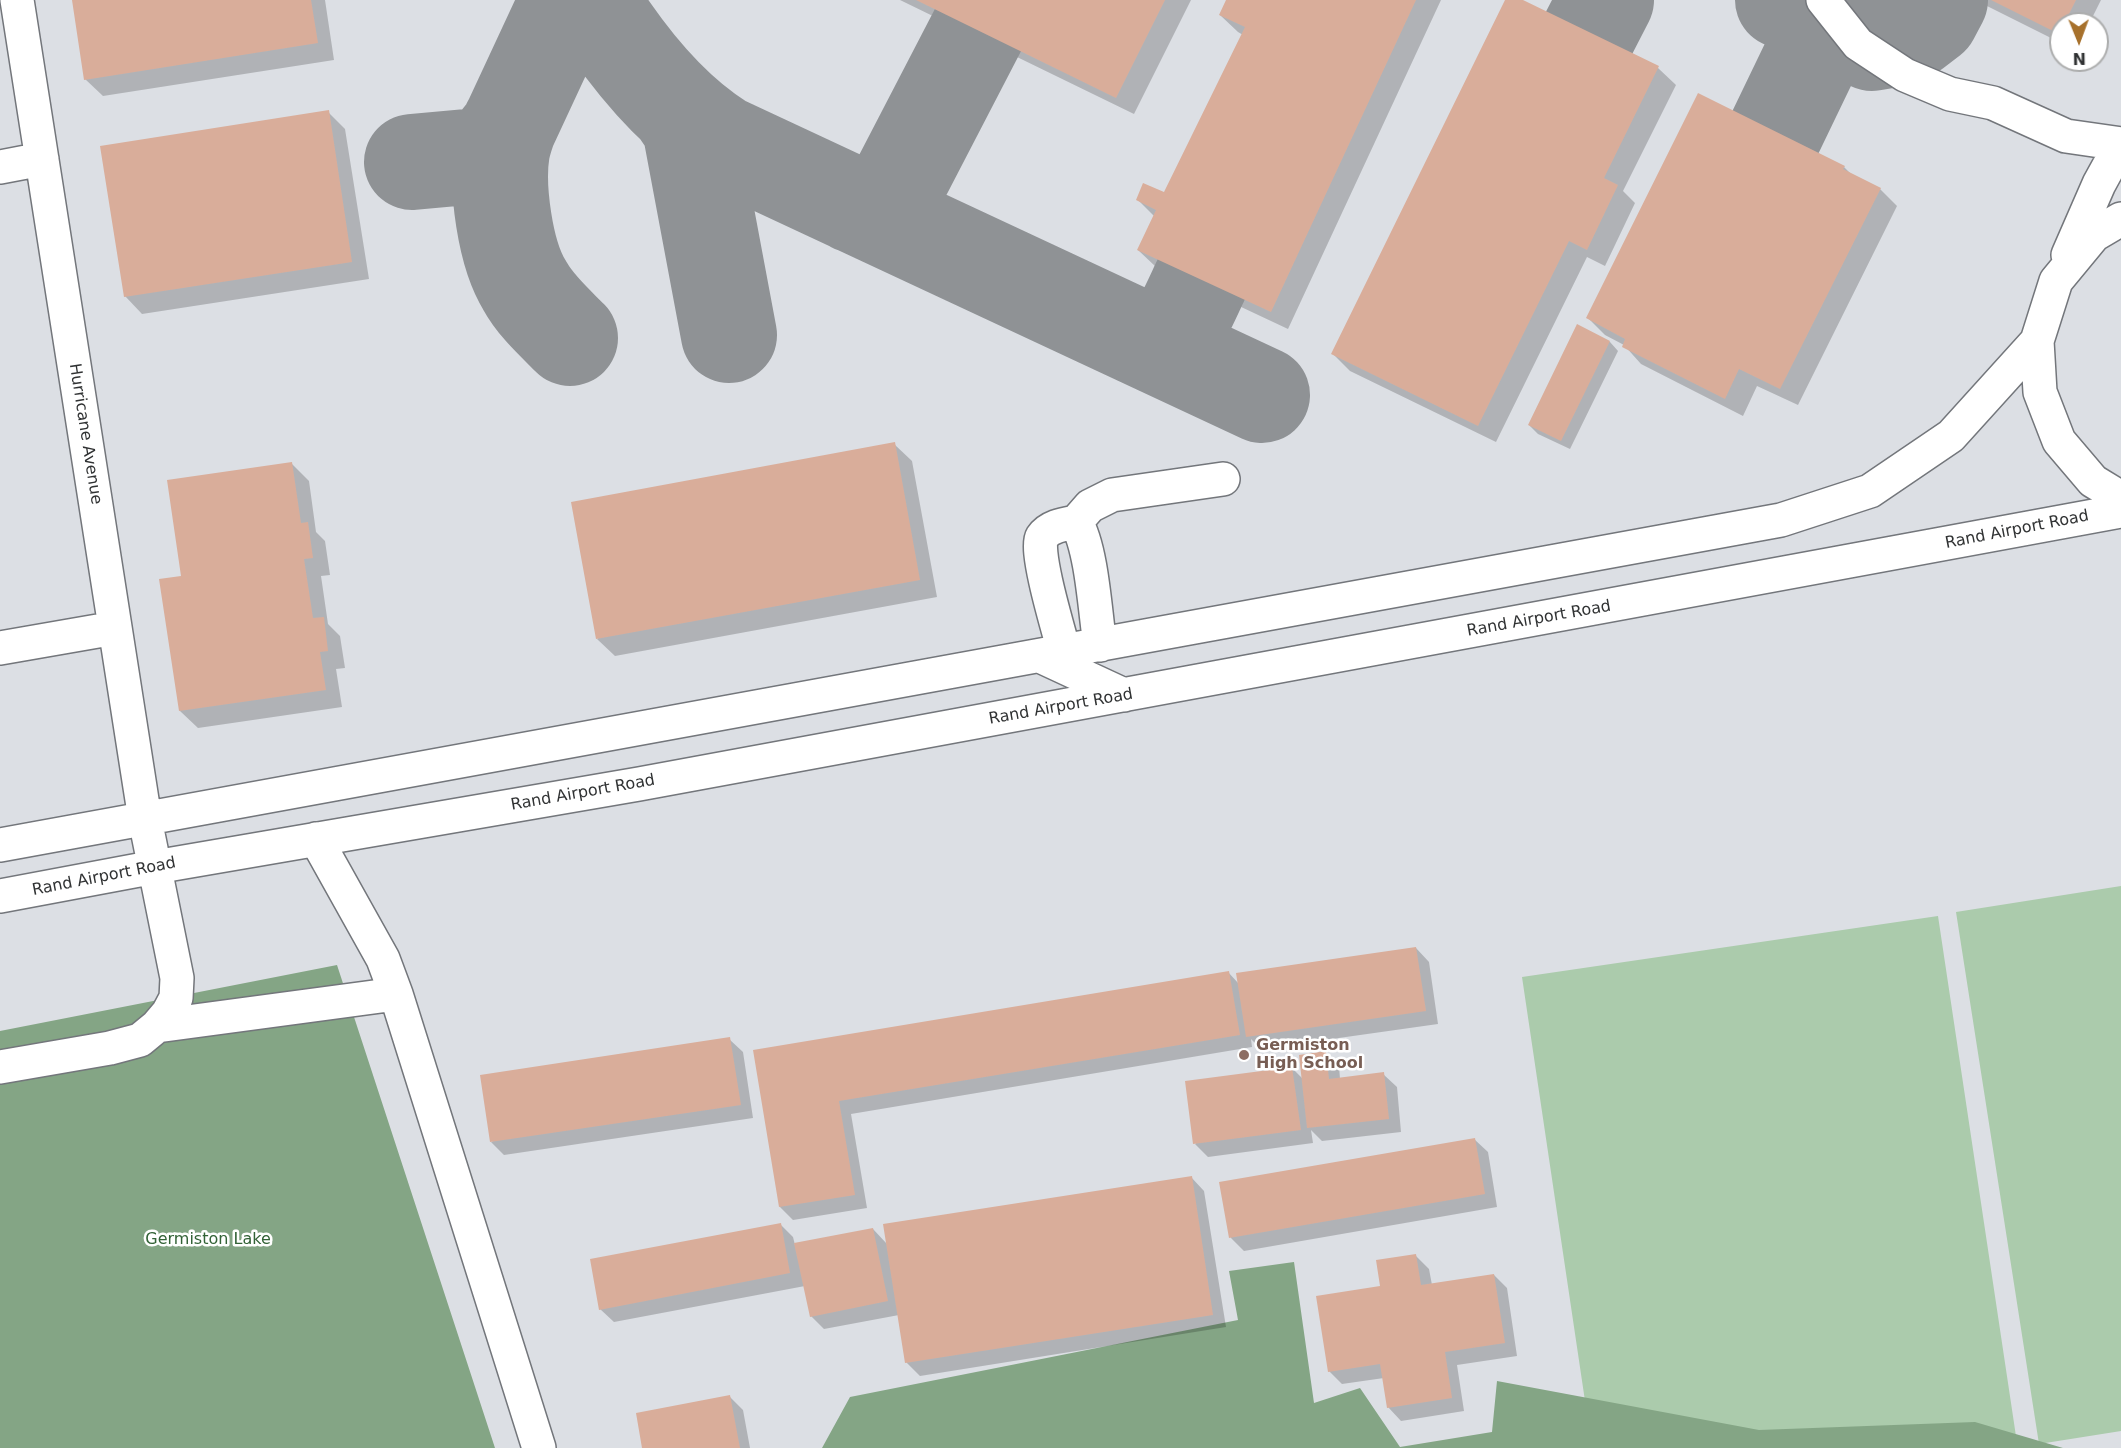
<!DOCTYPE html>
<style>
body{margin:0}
#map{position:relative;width:2121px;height:1448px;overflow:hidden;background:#dcdfe4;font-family:"DejaVu Sans",sans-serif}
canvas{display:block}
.north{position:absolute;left:2049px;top:12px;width:60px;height:60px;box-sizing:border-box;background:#fff;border:2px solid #acadad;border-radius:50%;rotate:179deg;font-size:16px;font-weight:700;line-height:24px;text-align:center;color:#303233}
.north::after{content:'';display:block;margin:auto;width:21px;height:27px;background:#a7712c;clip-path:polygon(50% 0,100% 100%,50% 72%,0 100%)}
</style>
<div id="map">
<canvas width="2121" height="1448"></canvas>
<div class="north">N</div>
</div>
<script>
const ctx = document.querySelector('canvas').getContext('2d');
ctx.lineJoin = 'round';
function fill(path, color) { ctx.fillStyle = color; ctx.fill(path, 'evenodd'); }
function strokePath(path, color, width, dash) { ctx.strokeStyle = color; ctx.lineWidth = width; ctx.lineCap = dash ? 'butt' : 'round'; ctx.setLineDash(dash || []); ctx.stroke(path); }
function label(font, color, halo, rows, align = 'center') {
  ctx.font = font + ' "DejaVu Sans",sans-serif'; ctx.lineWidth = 5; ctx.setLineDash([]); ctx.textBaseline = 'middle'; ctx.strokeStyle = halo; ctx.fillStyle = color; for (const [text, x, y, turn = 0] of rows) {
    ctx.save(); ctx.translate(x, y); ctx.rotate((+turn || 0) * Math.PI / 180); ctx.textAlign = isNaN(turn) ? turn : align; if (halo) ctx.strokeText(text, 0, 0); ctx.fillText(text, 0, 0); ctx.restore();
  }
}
fill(new Path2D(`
 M2121 886V1431L2039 1444 1956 912Z
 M1938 916 2017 1443 1981 1448H1592L1522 977Z`), '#abcbac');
fill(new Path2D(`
 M337 965 495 1448H0V1031Z
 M1294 1262 1314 1403 1360 1388 1400 1447 1492 1432 1497 1381 1759 1430 1975 1422 2063 1448H822L850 1397 1238 1320 1229 1271Z`), '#84a585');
fill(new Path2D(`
 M73 0H325L334 60 103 96 85 79Z
 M900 0H1191L1134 114Z
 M1228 0H1441L1288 329 1156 267 1138 250 1154 216 1138 200 1165 194 1243 35 1238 32 1220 15Z
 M1507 0H1519L1658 68 1676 85 1623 191 1635 203 1605 266 1587 257 1496 442 1350 371 1333 354Z
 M1975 0H2101L2089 24H2061V43Z
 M328 112 345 129 369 279 142 314 125 296Z
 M1844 167 1851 174 1880 189 1897 206 1798 405 1757 386 1743 416 1641 364 1624 345 1605 335 1588 318Z
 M1578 326 1610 342 1618 351 1570 449 1538 434 1529 425Z
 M894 444 912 461 937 597 615 656 597 639Z
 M291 463 309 481 316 532 325 541 330 575 321 576 328 624 340 636 345 668 336 669 342 707 198 728 180 711 182 577Z
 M1416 948 1429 962 1438 1024 1261 1049 1251 1039 1252 1047 851 1114 867 1208 793 1220 780 1207 754 1051 1228 972 1239 984Z
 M729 1039 743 1052 753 1118 504 1155 491 1142Z
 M1325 1053 1339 1066 1340 1079 1383 1074 1397 1087 1401 1132 1322 1141 1311 1130 1313 1143 1208 1157 1195 1144 1292 1068 1303 1079Z
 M1474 1139 1488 1152 1497 1207 1244 1251 1231 1238 1221 1183Z
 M1191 1177 1204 1191 1226 1327 920 1376 906 1362 899 1315 824 1329 811 1316 805 1286 614 1322 600 1309 780 1224 793 1237 795 1245 873 1229 887 1244Z
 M1416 1256 1429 1269 1432 1285 1494 1275 1507 1288 1517 1356 1457 1365 1464 1411 1401 1421 1388 1407 1384 1378 1342 1384 1329 1371 1381 1287Z
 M730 1397 743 1410 750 1448H644Z`), '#0003');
strokePath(new Path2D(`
 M597 0 604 20 610 29C640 72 677 115 722 143L1262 395
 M1783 0 1872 43 1896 39 1914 30 1931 17 1940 0
 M1589 33 1606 0
 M677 108 690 127 729 335
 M510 124C507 132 504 141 502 150 496 187 505 254 525 286 536 306 554 322 570 338
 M1776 131 1816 48C1821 28 1808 15 1793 5
 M412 162 478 156 492 149 508 129 568 0
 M854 205C872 209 885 205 895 190L978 30
 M1144 340C1151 343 1161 344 1167 339 1179 331 1194 294 1201 280`), '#8f9295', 96);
fill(new Path2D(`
 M72 0H311L318 43 84 80Z
 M916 0H1165L1116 98Z
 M1226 0H1416L1271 312 1137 250 1156 210 1136 200 1143 183 1164 192 1245 27 1219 15Z
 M1505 0H1523L1659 66 1604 178 1618 185 1587 250 1569 241 1478 426 1331 354Z
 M1991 0H2076L2064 24H2061L2059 34Z
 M1698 93 1845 166 1843 169 1881 188 1780 389 1739 369 1725 399 1622 347 1625 339 1586 318Z
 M329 110 352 262 124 297 100 146Z
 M1577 324 1610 341 1561 441 1528 425Z
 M895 442 920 580 596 639 571 502Z
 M292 462 301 523 308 522 313 558 304 559 313 618 324 617 328 651 320 652 326 690 179 711 159 579 181 576 167 480Z
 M1416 947 1426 1011 1246 1037 1236 973Z
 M1229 971 1240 1035 839 1101 855 1195 779 1207 753 1050Z
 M730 1037 741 1105 490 1142 480 1075Z
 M1326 1051 1329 1079 1384 1072 1389 1119 1307 1128 1299 1055Z
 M1292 1067 1301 1130 1193 1144 1185 1081Z
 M1475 1138 1485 1194 1229 1238 1219 1182Z
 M1192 1176 1213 1315 905 1363 883 1224Z
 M781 1223 790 1273 599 1310 590 1259Z
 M873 1228 888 1301 810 1317 794 1243Z
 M1416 1254 1421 1285 1494 1274 1505 1343 1445 1352 1452 1398 1387 1408 1380 1364 1328 1372 1316 1296 1380 1286 1376 1260Z
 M730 1395 740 1448H642L636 1413Z`), '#d9ad9a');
const minor = new Path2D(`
 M1823 0 1858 44 1905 75 1950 94 1993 103 2066 136 2121 144
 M0 167 42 159
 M2121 219 2094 235 2056 281 2037 341 2040 392 2059 441 2093 481 2121 498
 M2068 255 2099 184 2121 144
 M1076 522 1090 506 1112 495 1223 479
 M0 648 115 628
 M1064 651C1059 632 1034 550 1042 537 1049 526 1065 524 1076 522 1092 549 1095 612 1100 645
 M1040 656 1124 695
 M316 839 383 959 396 994 539 1448
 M0 845 1781 520 1870 491 1951 436 2037 341
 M0 896 155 867 639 784 2121 511
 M157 1026 396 994
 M0 1067 110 1048 140 1040 157 1026 168 1013 176 998 177 978 145 819 17 0`);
strokePath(minor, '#73767b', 36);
strokePath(minor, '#fff', 33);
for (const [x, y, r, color] of [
 [1244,1055,6,"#8d6e63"]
]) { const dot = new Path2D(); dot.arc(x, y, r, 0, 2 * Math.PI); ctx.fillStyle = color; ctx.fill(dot); strokePath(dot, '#fff', 2); }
label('16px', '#303233', '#fff', [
 ["Hurricane Avenue",85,434,81],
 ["Rand Airport Road",2017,530,-11],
 ["Rand Airport Road",1539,619,-10],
 ["Rand Airport Road",1061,707,-10],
 ["Rand Airport Road",583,793,-10],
 ["Rand Airport Road",104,877,-11]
]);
label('bold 16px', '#785e54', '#fff', [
 ["Germiston",1256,1046],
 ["High School",1256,1064]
], 'left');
label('16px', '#326236', '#fff', [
 ["Germiston Lake",208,1240]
]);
</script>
